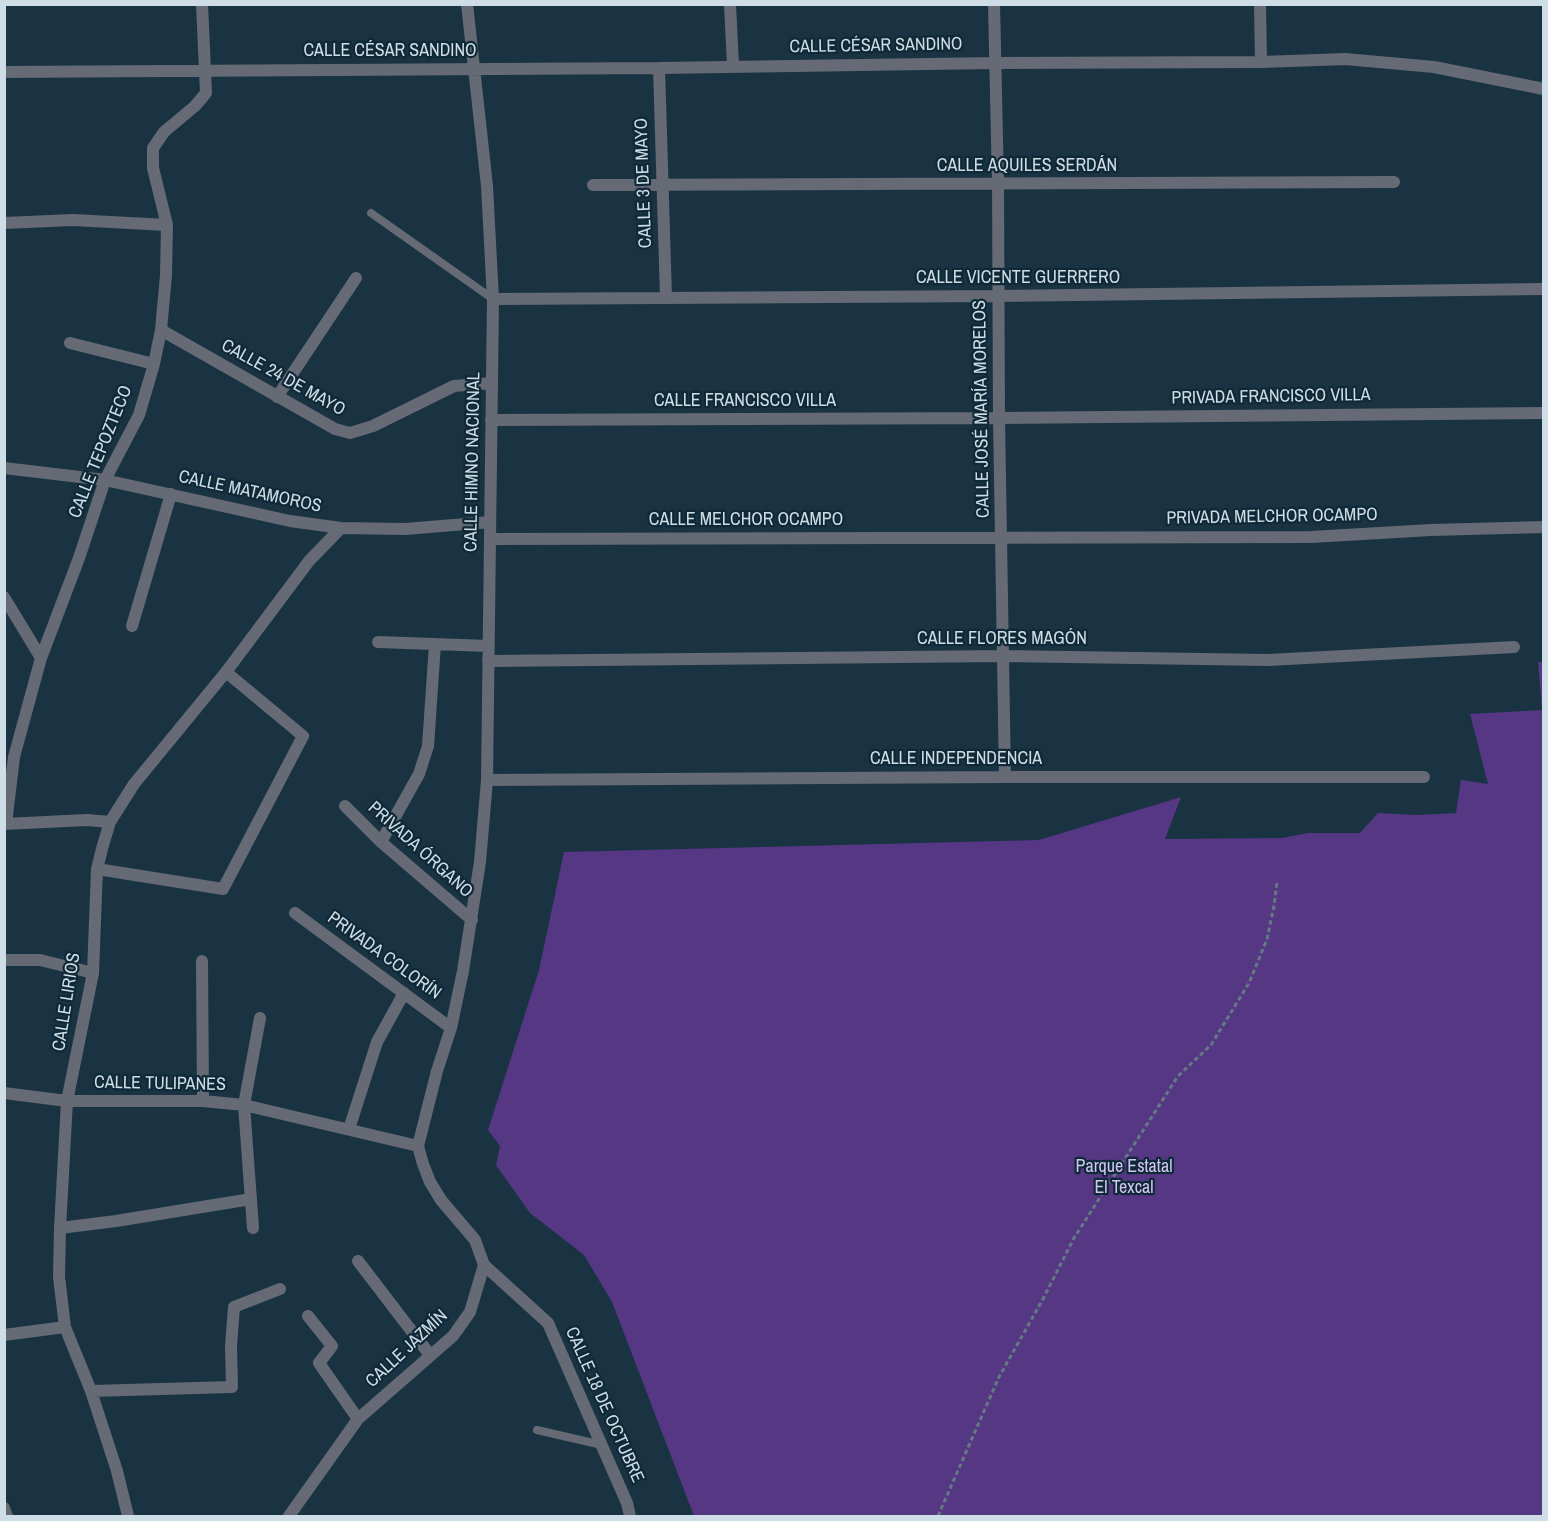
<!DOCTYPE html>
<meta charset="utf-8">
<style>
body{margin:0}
#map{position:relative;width:1548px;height:1521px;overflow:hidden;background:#193342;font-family:"Archivo Narrow",sans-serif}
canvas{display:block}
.frame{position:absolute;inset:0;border:6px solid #cedde6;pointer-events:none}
</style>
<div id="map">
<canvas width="1548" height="1521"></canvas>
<div class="frame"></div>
</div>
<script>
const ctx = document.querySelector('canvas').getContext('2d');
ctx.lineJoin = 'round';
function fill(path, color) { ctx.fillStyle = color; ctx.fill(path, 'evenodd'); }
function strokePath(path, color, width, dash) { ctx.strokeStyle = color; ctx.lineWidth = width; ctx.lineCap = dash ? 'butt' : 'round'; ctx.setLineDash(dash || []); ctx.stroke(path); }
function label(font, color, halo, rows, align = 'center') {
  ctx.font = font + ' "Archivo Narrow",sans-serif'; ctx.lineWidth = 4.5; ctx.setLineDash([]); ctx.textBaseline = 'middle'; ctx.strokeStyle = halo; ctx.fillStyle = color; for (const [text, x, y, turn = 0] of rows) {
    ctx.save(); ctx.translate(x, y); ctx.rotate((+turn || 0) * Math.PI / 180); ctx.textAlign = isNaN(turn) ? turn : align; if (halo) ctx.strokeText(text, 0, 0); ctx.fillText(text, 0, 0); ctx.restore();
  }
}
fill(new Path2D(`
 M1538 662H1544L1543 1516H694L612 1302 584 1255 530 1213 496 1165 500 1146 488 1130 539 970 564 852 1039 840 1181 797 1165 839 1282 838 1308 833H1360L1378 813 1418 815 1456 813 1461 780 1488 784 1470 714 1542 710Z`), '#553783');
strokePath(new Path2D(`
 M938 1516 999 1377 1043 1299 1074 1238 1178 1076 1211 1045 1249 983 1267 939 1274 906 1277 882`), '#647986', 3, [4.5, 3]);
strokePath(new Path2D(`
 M371 213 493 299
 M537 1430 602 1445`), '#656a75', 8);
strokePath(new Path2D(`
 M730 4 733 66
 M994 4 998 184 999 418 1005 777
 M1260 4 1261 62
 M659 68 666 297
 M4 72 659 68 995 63 1261 62 1345 59 1434 67 1544 89
 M593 185 1394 182
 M4 223 73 220 167 225
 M493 299 999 296 1544 289
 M161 330 335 429 350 433 373 426 454 386 492 383
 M70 343 154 364
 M277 397 356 278
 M491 420 999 418 1544 413
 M4 468 105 480 290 521 341 528 405 529 490 522
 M490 539 1311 537 1431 530 1544 527
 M4 597 41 658
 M132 626 171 494
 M378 642 488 646
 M488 661 1003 656 1268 660 1514 647
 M487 780 1005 777H1424
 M345 806 381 842 472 920
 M4 824 87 820 110 822
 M6 824 14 757 41 658 79 558 105 480 139 415 154 364 161 330 166 275 167 225 153 168V148L164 132 195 106 206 93 202 4
 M381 842 419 774 428 746 435 644
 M97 869 223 889 303 736 226 672
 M295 913 451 1028
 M4 960H40L93 973
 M202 961 203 1101
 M4 1093 67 1101H203L244 1105 418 1146
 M349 1129 377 1042 404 993
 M60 1228 116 1221 251 1199
 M253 1228 244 1105 260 1018
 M358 1261 430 1355
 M484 1265 548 1323 627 1503 630 1516
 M308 1316 332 1346 319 1363 358 1419
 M4 1335 65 1327
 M91 1391 232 1387 231 1346 234 1307 280 1289
 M4 1508 7 1516
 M128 1516 117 1471 91 1391 65 1327 59 1277 60 1228 67 1101 93 973 97 869 103 845 110 822 134 784 226 672 309 561 341 528
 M289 1516 358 1419 453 1336 470 1312 484 1265 475 1240 441 1200 430 1182 423 1164 418 1146 437 1071 451 1028 463 971 480 862 487 780 493 299 487 186 467 4`), '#656a75', 12);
label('18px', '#cedde6', '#0f2938', [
 ["CALLE CÉSAR SANDINO",876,46,-1],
 ["CALLE CÉSAR SANDINO",390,51],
 ["CALLE AQUILES SERDÁN",1027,166],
 ["CALLE 3 DE MAYO",644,183,-92],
 ["CALLE VICENTE GUERRERO",1018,278],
 ["CALLE 24 DE MAYO",283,378,29],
 ["PRIVADA FRANCISCO VILLA",1271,397,-1],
 ["CALLE FRANCISCO VILLA",745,401],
 ["CALLE JOSÉ MARÍA MORELOS",982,409,-91],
 ["CALLE TEPOZTECO",101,452,-68],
 ["CALLE HIMNO NACIONAL",473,462,-89],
 ["CALLE MATAMOROS",250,492,12],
 ["PRIVADA MELCHOR OCAMPO",1272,517,-1],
 ["CALLE MELCHOR OCAMPO",746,520],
 ["CALLE FLORES MAGÓN",1002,639],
 ["CALLE INDEPENDENCIA",956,759],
 ["PRIVADA ÓRGANO",420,850,42],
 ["PRIVADA COLORÍN",384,956,36],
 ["CALLE LIRIOS",67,1002,-81],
 ["CALLE TULIPANES",160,1084,1],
 ["CALLE JAZMÍN",407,1349,-43],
 ["CALLE 18 DE OCTUBRE",604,1405,66]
]);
label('18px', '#d4c6f3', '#0f2938', [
 ["Parque Estatal",1124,1167],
 ["El Texcal",1124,1188]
]);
</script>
